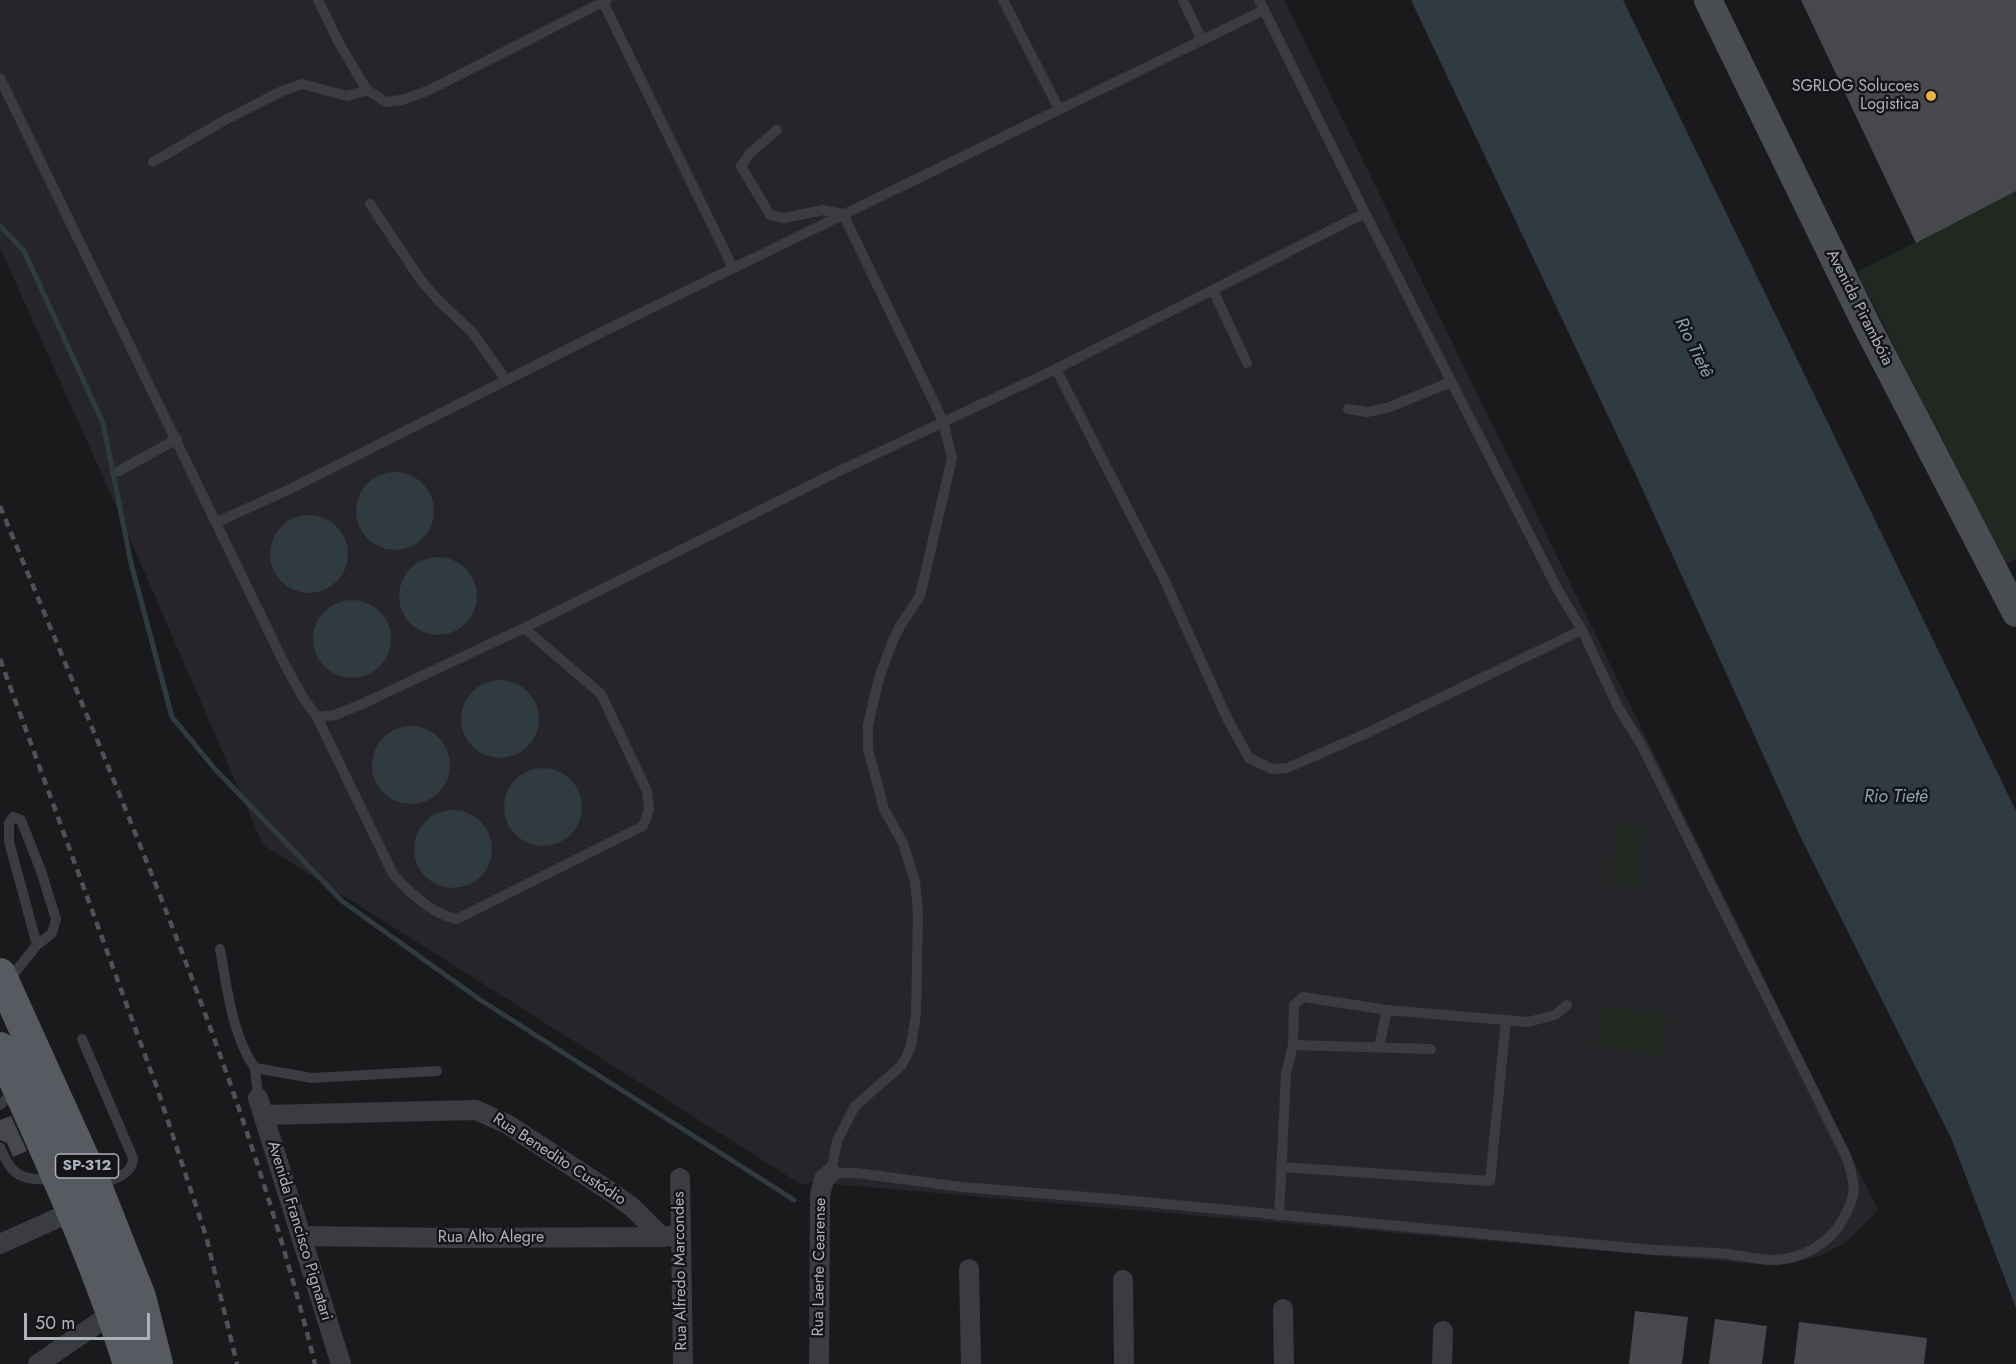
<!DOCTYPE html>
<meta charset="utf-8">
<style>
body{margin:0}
#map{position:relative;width:2016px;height:1364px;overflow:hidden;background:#1a1a1d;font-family:Jost,sans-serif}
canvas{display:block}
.scale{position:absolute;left:24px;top:1313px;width:126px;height:27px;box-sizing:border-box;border:3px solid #adb2bc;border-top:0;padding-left:8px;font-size:18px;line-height:21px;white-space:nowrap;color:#adb2bc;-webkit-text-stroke:4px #151518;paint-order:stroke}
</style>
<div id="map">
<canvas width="2016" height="1364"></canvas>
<div class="scale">50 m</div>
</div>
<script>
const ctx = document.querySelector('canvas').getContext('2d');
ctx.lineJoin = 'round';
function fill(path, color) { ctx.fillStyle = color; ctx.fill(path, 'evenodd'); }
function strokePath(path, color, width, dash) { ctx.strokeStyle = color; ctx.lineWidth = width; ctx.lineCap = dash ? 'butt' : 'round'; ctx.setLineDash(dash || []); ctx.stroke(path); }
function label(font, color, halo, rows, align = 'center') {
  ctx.font = font + ' Jost,sans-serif'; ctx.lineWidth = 5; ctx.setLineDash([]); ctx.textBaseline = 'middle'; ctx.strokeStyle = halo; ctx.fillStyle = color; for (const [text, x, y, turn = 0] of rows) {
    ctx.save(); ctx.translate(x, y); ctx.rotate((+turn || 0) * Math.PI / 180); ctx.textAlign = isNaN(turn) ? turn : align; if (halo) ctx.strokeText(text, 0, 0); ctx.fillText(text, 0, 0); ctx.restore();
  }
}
fill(new Path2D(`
 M0 0H1284L1878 1210 1845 1243 1819 1256 1777 1266 811 1182 802 1185 263 845 104 479 0 248Z`), '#26262a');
fill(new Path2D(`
 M2016 191V559L2004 564 1857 272Z
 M1616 822 1644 825 1639 888 1610 885Z
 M1599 1007 1668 1013 1663 1056 1596 1047Z`), '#202821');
fill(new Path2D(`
 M1411 0H1623L2016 811V1308L1952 1140 1801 838 1636 475Z
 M356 511a39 39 0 1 1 78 0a39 39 0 1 1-78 0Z
 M270 554a39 39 0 1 1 78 0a39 39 0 1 1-78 0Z
 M399 596a39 39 0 1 1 78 0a39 39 0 1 1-78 0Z
 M313 639a39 39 0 1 1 78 0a39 39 0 1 1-78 0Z
 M461 719a39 39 0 1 1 78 0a39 39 0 1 1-78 0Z
 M372 765a39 39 0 1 1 78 0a39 39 0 1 1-78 0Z
 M504 807a39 39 0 1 1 78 0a39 39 0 1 1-78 0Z
 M414 849a39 39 0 1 1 78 0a39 39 0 1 1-78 0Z`), '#303a41');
strokePath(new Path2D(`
 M0 226 24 251 103 423 131 563 172 717 215 769 342 901 479 999 794 1200`), '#303a41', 5);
fill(new Path2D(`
 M1801 0H2016V191L1916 243Z
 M11 1116 27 1151 13 1157 7 1143 0 1140V1120Z
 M1635 1311 1688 1317 1682 1364H1629Z
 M1715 1319 1767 1326 1762 1364H1709Z
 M1799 1322 1927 1338 1924 1364H1794Z`), '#47484d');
strokePath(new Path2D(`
 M318 0 340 45 367 90 386 102 402 100 427 91 607 0
 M602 0 733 268
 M1003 0 1059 109
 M1183 0 1202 40
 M0 78 285 665 304 699 317 717 335 715 362 704 524 628 833 474 1056 369 1365 213
 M777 130 750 153 741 166 770 215 784 218 823 210 843 214 943 421 952 458 920 596 900 626 892 643 879 678 868 725V749L884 809 903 843 915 881 918 912 916 1014 911 1046 906 1057 901 1066 855 1106 837 1141 831 1173H857L962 1187 1112 1199 1654 1250C1679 1251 1703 1252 1728 1254 1743 1256 1758 1260 1773 1260 1800 1260 1829 1244 1842 1221 1858 1193 1856 1186 1846 1156L1641 744 1618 707 1582 630 1559 592 1365 213 1259 0
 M153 162 225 120 282 91 302 84 347 96 367 90
 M370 204 420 279 439 301 472 332 506 380
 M1213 290 1247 363
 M1056 369 1164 579 1227 718 1249 758 1272 769 1287 768 1367 733 1582 630
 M1348 409 1367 412 1387 408 1451 382
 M119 471 177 439
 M217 522 288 490 604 331 1264 10
 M317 717 393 874C409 892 433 915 457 919L643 826 649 810 647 791 601 694 524 628
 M220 949C227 987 232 1036 255 1068L312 1078 437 1071
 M7 982 37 945 52 933 56 919 41 871 21 820 13 817 9 823V842L37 945
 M82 1039 133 1158C133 1175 113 1179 99 1185
 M1293 1045 1294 1005 1303 997 1387 1010 1528 1022 1555 1015 1567 1005
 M1379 1047 1387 1010
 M255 1068 258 1098
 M0 1105 15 1090
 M0 1147C13 1179 22 1179 55 1180
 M1281 1167 1490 1181 1506 1020
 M1279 1216 1286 1074 1293 1045 1431 1049`), '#3b3c41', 10);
strokePath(new Path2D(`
 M258 1098 341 1364
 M264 1115 476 1110 507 1124 614 1194 633 1208 662 1237
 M680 1178 683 1364
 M301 1236 454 1238 662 1237 680 1235
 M0 1244 71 1212
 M969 1269 971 1364
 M1123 1280 1124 1364
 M1283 1309 1284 1364
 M38 1364 120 1308
 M819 1364 820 1195 824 1179 831 1173
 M1442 1364 1443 1331`), '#3b3c41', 20);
strokePath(new Path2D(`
 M1708 0 1867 326 2016 613`), '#494c51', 28);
strokePath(new Path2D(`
 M0 974 96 1186 140 1297 157 1364
 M0 1048C47 1152 95 1256 129 1364`), '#575a60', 32);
strokePath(new Path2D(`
 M0 506C116 788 241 1067 315 1364
 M0 659 156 1085 206 1236 237 1364`), '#4e5156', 4.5, [8, 6]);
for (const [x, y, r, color] of [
 [1931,96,6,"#eeb141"]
]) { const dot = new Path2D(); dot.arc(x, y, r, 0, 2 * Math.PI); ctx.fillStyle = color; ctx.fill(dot); strokePath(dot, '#151518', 2); }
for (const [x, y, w] of [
 [87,1166,63]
]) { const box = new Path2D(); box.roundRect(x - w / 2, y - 12, w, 24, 4.5); ctx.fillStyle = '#151518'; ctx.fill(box); strokePath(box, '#adb2bc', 1.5); }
label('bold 15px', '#adb2bc', null, [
 ["SP-312",87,1166]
]);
label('16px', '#adb2bc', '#151518', [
 ["SGRLOG Solucoes",1919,87],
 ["Logistica",1919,105]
], 'right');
label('16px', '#adb2bc', '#151518', [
 ["Avenida Pirambóia",1859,308,63],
 ["Rua Benedito Custódio",559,1160,33],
 ["Avenida Francisco Pignatari",299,1231,73],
 ["Rua Alto Alegre",491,1238],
 ["Rua Laerte Cearense",820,1267,-89],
 ["Rua Alfredo Marcondes",681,1271,-91]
]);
label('italic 18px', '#86a0b5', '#151518', [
 ["Rio Tietê",1693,348,64],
 ["Rio Tietê",1896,798]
]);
</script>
